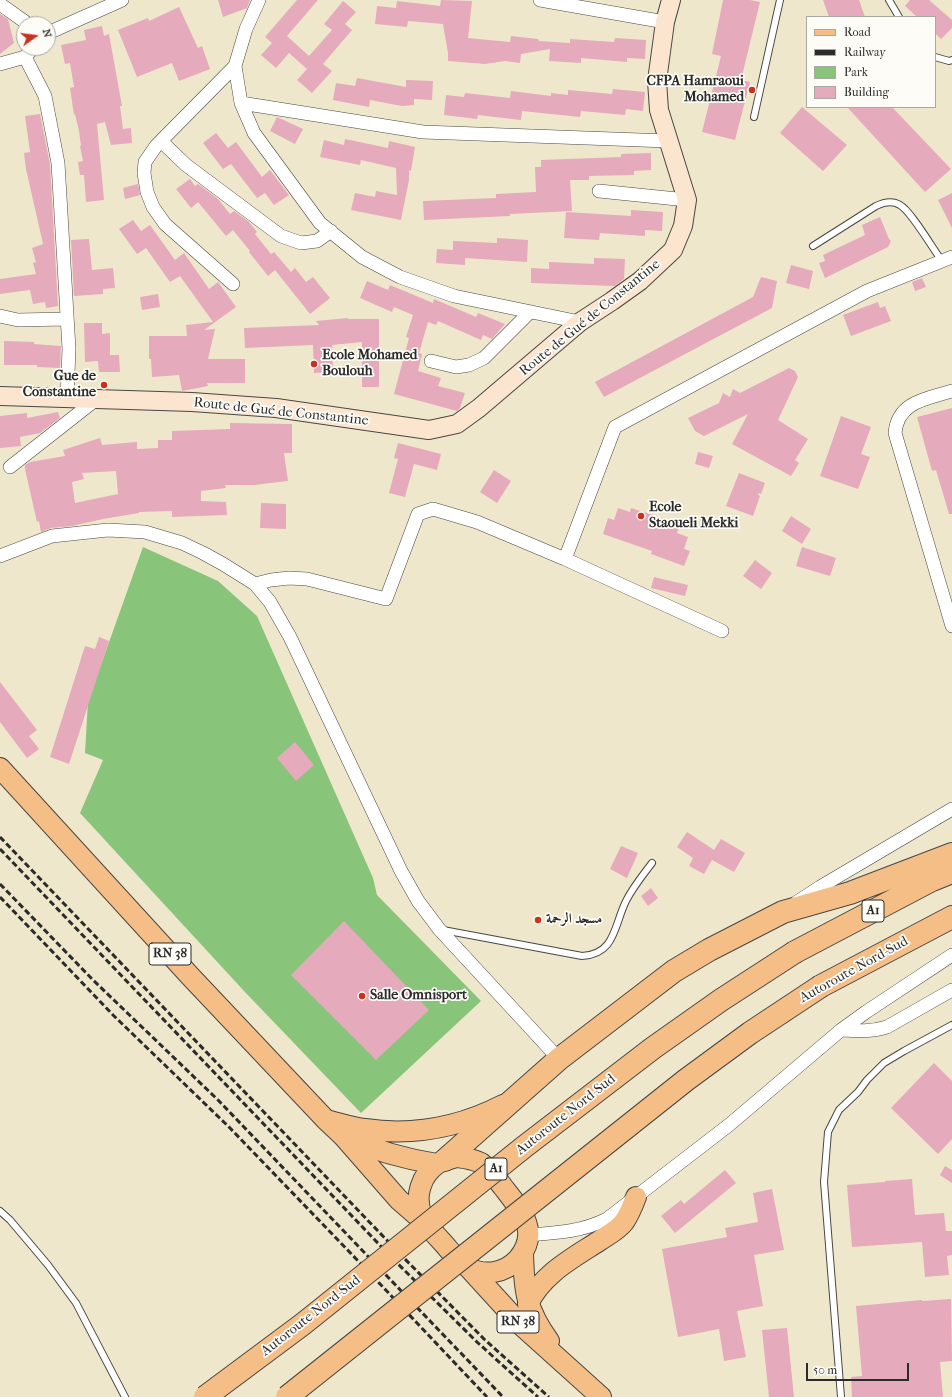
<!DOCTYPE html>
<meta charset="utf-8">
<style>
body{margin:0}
#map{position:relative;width:952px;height:1397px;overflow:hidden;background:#efe7cc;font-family:"IM FELL French Canon",serif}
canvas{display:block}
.legend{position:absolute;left:806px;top:16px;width:130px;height:92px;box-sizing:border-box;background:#fdfcf7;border:1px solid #a9a8a5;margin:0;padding:5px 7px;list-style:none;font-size:12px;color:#2b2b2b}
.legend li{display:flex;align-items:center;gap:8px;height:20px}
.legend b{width:20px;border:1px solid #a9a8a5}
.north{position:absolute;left:16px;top:16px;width:40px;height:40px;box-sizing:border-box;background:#fdfcf7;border:1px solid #a9a8a5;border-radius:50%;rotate:76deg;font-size:11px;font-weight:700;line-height:16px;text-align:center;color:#2b2b2b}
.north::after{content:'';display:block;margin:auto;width:14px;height:18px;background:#c8321e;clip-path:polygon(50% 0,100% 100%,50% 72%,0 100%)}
.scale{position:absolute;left:806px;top:1363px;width:103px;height:18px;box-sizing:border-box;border:2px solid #2b2b2b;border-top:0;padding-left:5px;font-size:12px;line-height:14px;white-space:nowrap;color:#2b2b2b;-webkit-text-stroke:3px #fdfcf7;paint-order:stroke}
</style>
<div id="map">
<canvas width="952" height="1397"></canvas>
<ul class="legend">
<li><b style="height:5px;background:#f5be86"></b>Road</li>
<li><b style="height:5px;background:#2b2b2b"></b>Railway</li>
<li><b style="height:11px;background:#88c57b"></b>Park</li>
<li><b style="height:11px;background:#e5aabc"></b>Building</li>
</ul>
<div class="north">N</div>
<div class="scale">50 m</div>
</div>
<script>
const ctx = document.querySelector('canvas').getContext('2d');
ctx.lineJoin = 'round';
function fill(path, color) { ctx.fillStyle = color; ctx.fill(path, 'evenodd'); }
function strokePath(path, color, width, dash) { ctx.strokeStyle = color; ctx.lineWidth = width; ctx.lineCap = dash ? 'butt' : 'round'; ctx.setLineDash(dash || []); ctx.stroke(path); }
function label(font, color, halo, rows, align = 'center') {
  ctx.font = font + ' "IM FELL French Canon",Amiri,serif'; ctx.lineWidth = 3.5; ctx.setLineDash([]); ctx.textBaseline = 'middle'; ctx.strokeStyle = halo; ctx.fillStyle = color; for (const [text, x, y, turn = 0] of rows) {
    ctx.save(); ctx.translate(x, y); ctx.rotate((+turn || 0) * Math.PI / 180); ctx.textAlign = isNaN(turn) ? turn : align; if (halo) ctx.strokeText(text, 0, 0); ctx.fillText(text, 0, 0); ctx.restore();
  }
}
fill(new Path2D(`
 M143 547 218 581 257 616 373 878 377 895 481 1001 361 1113 244 991 80 813 103 760 85 753 88 701Z`), '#88c57b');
fill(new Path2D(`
 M218 0H250L247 8 223 17Z
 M297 0H318L287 36 309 56 332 30 324 24 343 1 356 12 345 24 352 30 323 64 332 71 312 93 297 80 307 69 289 53 276 68 261 55 272 43 265 37Z
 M441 0 472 1 468 38 510 42 511 36 538 39 539 41 570 43V39L614 42 615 38 646 40 645 59 627 58V62L581 58V63L549 61 550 49 521 54 520 63 505 61 485 64 448 61V53L443 24 408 21 407 27 375 24 377 6 396 8 397 1 440 6Z
 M723 0H750L760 2 741 80 750 82 735 140 702 132 721 56 712 54Z
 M823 0H859L865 17H829Z
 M910 0H929L952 20V28L941 39 935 33V17H917L905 6Z
 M179 7 198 48 202 46 210 69 179 81 172 63 137 77 118 30 148 18 149 21Z
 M0 14 8 19 14 43 0 54Z
 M102 26 104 36 109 34 122 106H120L123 129 131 128 132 143 111 145 105 122 97 124 104 200 86 202 84 175H80L78 162 83 161 80 146H81L79 131 75 114 74 115 70 88 74 87 70 63 65 64 61 45 86 40 84 30Z
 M357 78 406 87V80L433 81 432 100 414 99V105L402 106 370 100 369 107 333 100 336 83 355 86Z
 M613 89 645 92 643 111 626 109 625 115 581 111 580 117 522 111 521 120 478 115 477 119 444 115 446 95 464 97 465 93 510 98 511 91 551 96V93L568 95V90L612 94Z
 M802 107 847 145 823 171 780 133Z
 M847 107H892L951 169 925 192Z
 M40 114 50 164 58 306 46 308 45 302 33 304 30 290 0 294V279L36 274 33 263 36 262 32 248 43 244 26 169 24 153 30 152 25 116Z
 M277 117 303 129 295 144 270 131Z
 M216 133 228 148 236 142 262 177 270 170 289 195 274 205 265 193 257 198 231 164 223 169 203 143Z
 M345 139 388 148 389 141 415 147 411 171 409 170V180L401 220 351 210 355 193 375 197 376 191 397 195 396 168 361 160 360 165 320 157 324 140 344 145Z
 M651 153V170L634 171V175L589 176V180H570L572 211 510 214V216L424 220 423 201 496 198V194L536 192 535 167H541V160L621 157V154Z
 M190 179 195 186 198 184 218 199 230 214 234 211 249 222 257 232 255 234 271 254 274 252 291 272 295 268 306 282 313 277 330 298 310 314 275 270 268 276 249 252 250 251 233 230 226 236 198 202 191 208 176 189Z
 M138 184 140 195 125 199 123 188Z
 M952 193V228L938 200Z
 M631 210 663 212 662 231 645 230V236L600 233 599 240 564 238 566 212 631 216Z
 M880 217 889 239 891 241 888 247 825 278 819 263 825 261 823 255 865 235 862 225Z
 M133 220 141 231 150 225 175 260 184 253 209 289 218 282 236 307 204 330 215 329 208 359H245V383H207L208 386 182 391 179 375 152 377 151 359H149V336H187L186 325 213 322 180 276 170 282 146 248 137 254 119 229Z
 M497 238 528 240 527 262 465 258V265L436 263 437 249 453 250V241L497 243Z
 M89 239 92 270 113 268 115 288 103 289V294L74 296 71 240Z
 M594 258 625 259 624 279 615 286 531 283V268L549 269V262L594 264Z
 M791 265 813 271 809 289 786 283Z
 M761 277 777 281 772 308 604 397 595 382 753 297Z
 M922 278 926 287 915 291 912 282Z
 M367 281 388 290 390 285 433 303 434 299 476 317 478 313 505 324 492 339 483 335 481 340 438 321 436 325 428 322 419 353 422 354 418 371 441 378 438 386 465 393 460 408 457 411 394 394 409 338 406 337 413 315 394 307 392 312 360 298Z
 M158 294 160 307 142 310 140 297Z
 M878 302 880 308 885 306 891 321 851 336 843 315Z
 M348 318V319H379V387H362V342L332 345 333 372 314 373 313 345 245 348 244 328 319 325 316 321Z
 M84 323H102V334L110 333V355H119L120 372H99L98 361 85 362Z
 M4 341 34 342V344L61 346 60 368 37 367V365H4Z
 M789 368 795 371 798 377 778 420 808 439 795 460 799 463 791 476 732 444 748 414 704 436 695 431 688 418 719 403 723 393 730 397 733 389 740 393Z
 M952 408V514H949L936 470 932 471 917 417Z
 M58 412 60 418 40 433 20 437 21 446 0 448V416L27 413V418Z
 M841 416 871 427 861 454 870 457 858 489 820 476Z
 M230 423 292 424V453H284L288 481 254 485H225L226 488 201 491V501L226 502 227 515 172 517V511L139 512V513L103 519 72 526 51 528 41 532 39 521 37 522 25 469V465L30 462 65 456 63 450 100 438 102 445 137 442V449L158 448V440H172V431L230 429ZM116 471 118 494 75 503 72 482 84 479 82 473Z
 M398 443 441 454 437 470 414 464 405 497 389 493 398 459 394 458Z
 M698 452 713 456 709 468 695 464Z
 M494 470 511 481 497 503 480 492Z
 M739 473 765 483 761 494 759 493 758 495 760 496 753 516 726 506Z
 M261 503 286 504V529L260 528Z
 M618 508 630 512 631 508 680 524 677 533 688 537 684 549 690 551 684 566 651 554 652 551 603 534 608 518 614 520Z
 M791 516 811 529 802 544 782 531Z
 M802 547 836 558 830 576 796 566Z
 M755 560 772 573 761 589 743 576Z
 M654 577 688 585 685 596 651 588Z
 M99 637 109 641 69 764 50 757 85 646 95 649Z
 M0 682 37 730 29 736 39 749 27 758 0 722Z
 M295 742 314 765 296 781 277 758Z
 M687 832 714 850 721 839 745 853 734 872 712 860 704 874 689 866 693 858 677 847Z
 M621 846 638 853 627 878 610 869Z
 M651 888 658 898 648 906 641 896Z
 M344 921 429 1010 376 1060 291 975Z
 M934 1063 952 1081V1139L938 1154 891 1108Z
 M945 1166 952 1170V1183L940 1175Z
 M725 1170 736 1183 675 1233 661 1216 681 1200 684 1204Z
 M912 1179 915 1215 944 1213 946 1231H952V1255L947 1256 949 1275 925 1277 922 1242 852 1247 847 1185 885 1182V1181Z
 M772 1189 784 1250 754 1255 763 1306 737 1311 746 1357 724 1361 719 1329 678 1337 662 1249 727 1237 725 1228 758 1222 753 1193Z
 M951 1299 952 1361 940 1362 943 1397H852L851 1377 862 1376 856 1306 922 1300V1301Z
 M787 1328 794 1397H769L762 1330Z`), '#e5aabc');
const service = new Path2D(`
 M889 0 899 17
 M935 57 949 61 952 60
 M754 117 780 0
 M813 246 876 206C884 202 892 200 900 205 911 211 933 249 942 261
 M443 930 582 956C616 954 614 925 626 901 633 887 643 875 652 863
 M0 1211 10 1220 48 1265 76 1303 125 1397
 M841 1397 824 1182 828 1132 839 1110 858 1092 867 1080 884 1063 904 1051 952 1025`);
const minor = new Path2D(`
 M259 0 246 29 235 66 241 103 254 133 320 223 362 257 400 277 454 296 580 322
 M540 0 665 22
 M0 4 28 24
 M48 33 122 0
 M25 57 45 96 58 163 69 349 67 398
 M0 64 25 57 33 48
 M241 103 423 132 668 141
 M161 141 186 165 281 236 301 243 317 241 331 231
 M599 191 687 200
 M233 284 165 224 153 207 147 192 144 173 145 162 156 146 235 66
 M0 316 18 320 66 319
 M431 361 456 367 469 365 484 358 530 312
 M952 391C927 399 898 401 895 433L952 626
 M10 467 98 398
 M0 556 52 536 108 530 145 532 182 543 203 553 223 564 255 584 270 602 290 637 401 871 418 901 439 929 559 1059
 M565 559 615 427 867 291 952 257
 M255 584 271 580 289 578 307 579 386 599 418 514 433 509 477 522 565 559 722 631
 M797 902 820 887 952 809
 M841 1030C857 1031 871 1032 887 1027L952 990
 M528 1235C556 1233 581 1232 607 1219L729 1125 841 1030 866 1012 952 955`);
const secondary = new Path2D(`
 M0 396 192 402 276 408 429 430 457 424 479 408 580 322 612 301 640 281 673 250 683 226 687 200 659 110 657 81 665 22 671 0`);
const primary = new Path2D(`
 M0 768 190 976 326 1120 343 1136 399 1200 430 1227
 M326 1120C339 1123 352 1128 365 1129 413 1136 460 1127 503 1105
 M347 1138C376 1151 405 1159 437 1164
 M457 1157C466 1158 473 1159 481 1163 490 1169 497 1179 503 1187 521 1210 541 1232 518 1259 505 1273 484 1277 468 1267 458 1262 451 1252 444 1244 436 1235 426 1226 422 1215 414 1197 421 1175 437 1164 443 1160 450 1159 457 1157Z
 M523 1253C524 1291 526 1309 549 1341
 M468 1267 520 1324 601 1397
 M528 1304C542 1274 573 1258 599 1241 608 1235 618 1230 624 1222 629 1215 633 1205 636 1197`);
const motorway = new Path2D(`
 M795 952 932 880 952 872
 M821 986 952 917
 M445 1160 559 1059 674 971 709 950 783 912 850 893 952 854`);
strokePath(service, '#484743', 8);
strokePath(minor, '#484743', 14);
strokePath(secondary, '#484743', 20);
strokePath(primary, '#484743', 22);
strokePath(motorway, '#484743', 24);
strokePath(service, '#fff', 6);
strokePath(minor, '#fff', 13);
strokePath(secondary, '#fbe5cf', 18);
strokePath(primary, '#f5be86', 20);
strokePath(motorway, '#f5be86', 22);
strokePath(new Path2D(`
 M0 837 402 1256 484 1339 549 1397
 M0 849 396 1262 478 1343 538 1397
 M0 884 93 980 218 1100 503 1397
 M0 897 113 1015 228 1126 364 1267 487 1397`), '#2b2b2b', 3, [6, 3]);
const motorwayBridge = new Path2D(`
 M205 1397 303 1324 524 1147 653 1048 721 1000 795 952
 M287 1397 686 1080 750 1033 821 986`);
strokePath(motorwayBridge, '#484743', 24, []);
strokePath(motorwayBridge, '#f5be86', 22);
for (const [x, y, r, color] of [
 [752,90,4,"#c8321e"],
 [314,364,4,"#c8321e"],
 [104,385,4,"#c8321e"],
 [641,516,4,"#c8321e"],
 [538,920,4,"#c8321e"],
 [362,996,4,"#c8321e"]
]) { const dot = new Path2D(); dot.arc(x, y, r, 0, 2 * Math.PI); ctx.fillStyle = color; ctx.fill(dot); strokePath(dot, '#fdfcf7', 1.5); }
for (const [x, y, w] of [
 [873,911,22],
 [170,954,42],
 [496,1169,22],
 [518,1322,42]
]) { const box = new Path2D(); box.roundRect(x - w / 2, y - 11, w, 22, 3); ctx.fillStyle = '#fdfcf7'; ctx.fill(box); strokePath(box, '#2b2b2b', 1); }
label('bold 13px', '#2b2b2b', null, [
 ["A1",873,911],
 ["RN 38",170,954],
 ["A1",496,1169],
 ["RN 38",518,1322]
]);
label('bold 14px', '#2b2b2b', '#fdfcf7', [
 ["CFPA Hamraoui",744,82,"right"],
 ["Mohamed",744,98,"right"],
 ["Ecole Mohamed",322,356],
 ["Boulouh",322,372],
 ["Gue de",96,377,"right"],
 ["Constantine",96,393,"right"],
 ["Ecole",649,508],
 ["Staoueli Mekki",649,524],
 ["مسجد الرحمة",546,920],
 ["Salle Omnisport",370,996]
], 'left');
label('14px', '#2b2b2b', '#fdfcf7', [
 ["Route de Gué de Constantine",590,318,-39],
 ["Route de Gué de Constantine",281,412,6],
 ["Autoroute Nord-Sud",854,970,-29],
 ["Autoroute Nord-Sud",566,1115,-38],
 ["Autoroute Nord-Sud",311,1316,-38]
]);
</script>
